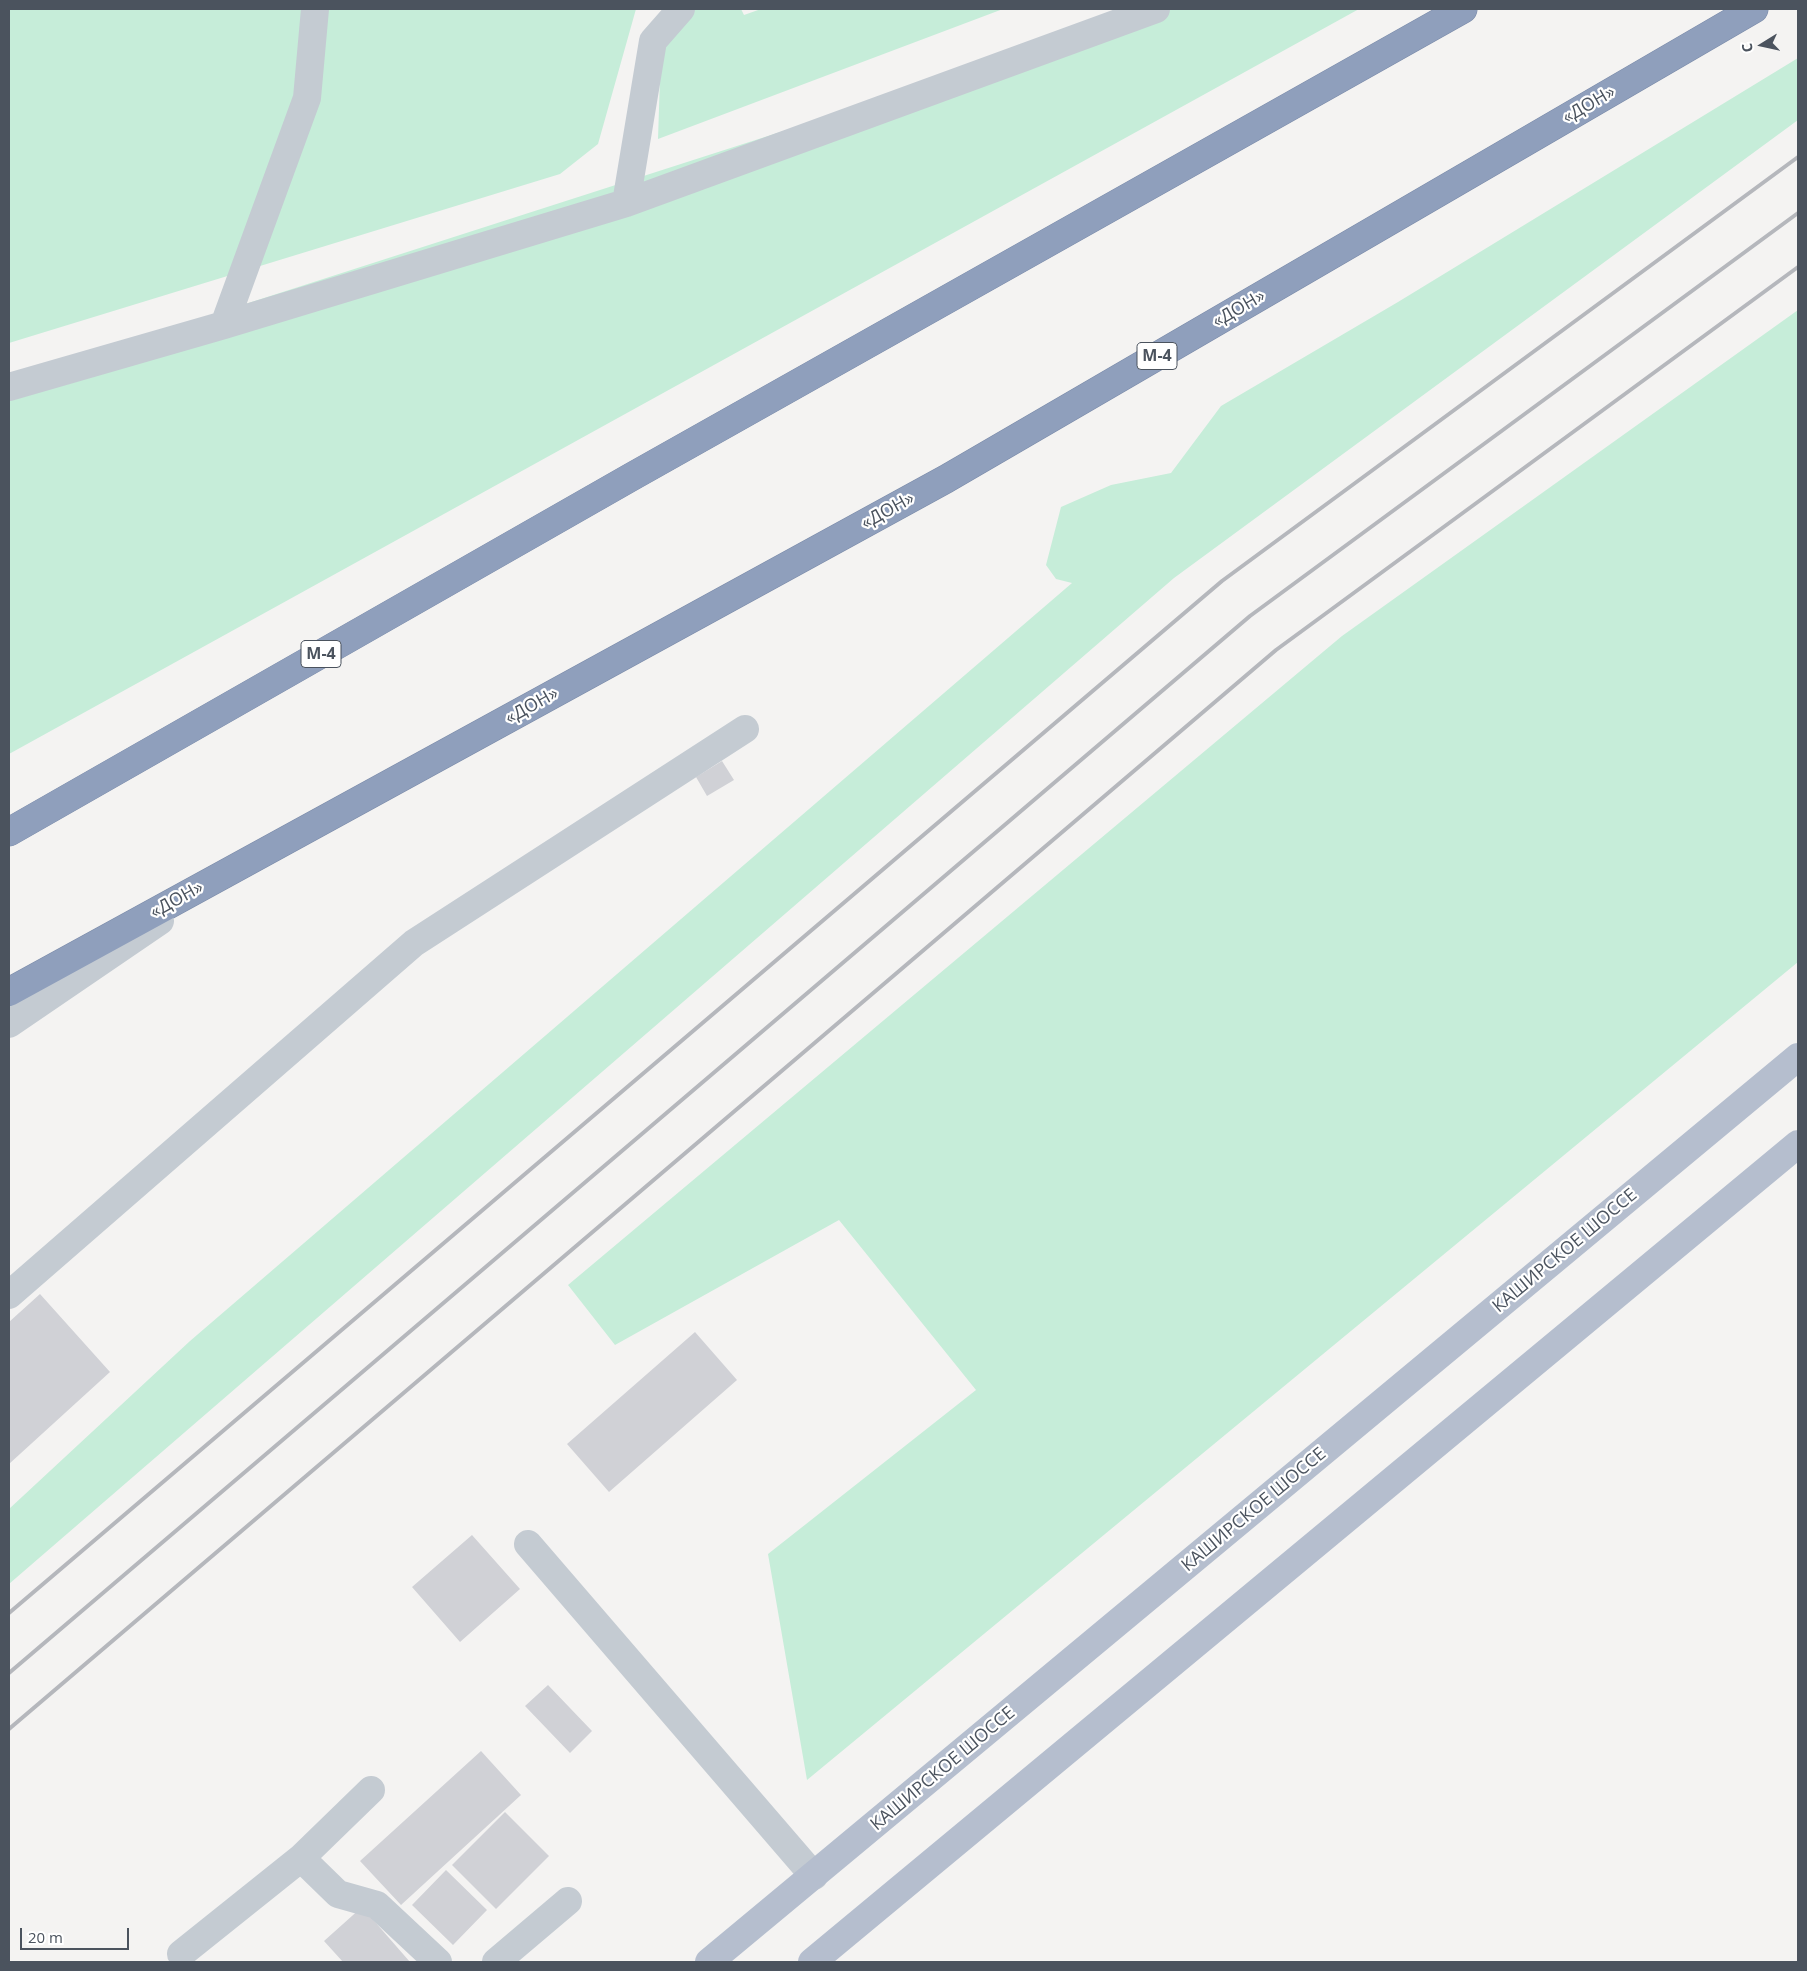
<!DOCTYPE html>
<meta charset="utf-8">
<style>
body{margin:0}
#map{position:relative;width:1807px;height:1971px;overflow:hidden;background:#f4f3f2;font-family:"Open Sans",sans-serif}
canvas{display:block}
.frame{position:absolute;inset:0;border:10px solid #4b535e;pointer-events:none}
.north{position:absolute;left:1737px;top:20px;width:50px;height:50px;-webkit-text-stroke:4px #fff;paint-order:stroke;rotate:260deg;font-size:14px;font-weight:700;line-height:20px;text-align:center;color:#4b535e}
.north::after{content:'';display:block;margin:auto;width:18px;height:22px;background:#4b535e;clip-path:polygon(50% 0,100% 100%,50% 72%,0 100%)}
.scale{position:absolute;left:20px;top:1928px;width:109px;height:22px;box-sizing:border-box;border:2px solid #4b535e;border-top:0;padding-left:6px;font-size:15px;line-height:18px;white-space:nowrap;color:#4b535e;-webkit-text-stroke:4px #fff;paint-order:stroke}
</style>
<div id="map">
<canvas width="1807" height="1971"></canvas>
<div class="frame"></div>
<div class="north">С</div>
<div class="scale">20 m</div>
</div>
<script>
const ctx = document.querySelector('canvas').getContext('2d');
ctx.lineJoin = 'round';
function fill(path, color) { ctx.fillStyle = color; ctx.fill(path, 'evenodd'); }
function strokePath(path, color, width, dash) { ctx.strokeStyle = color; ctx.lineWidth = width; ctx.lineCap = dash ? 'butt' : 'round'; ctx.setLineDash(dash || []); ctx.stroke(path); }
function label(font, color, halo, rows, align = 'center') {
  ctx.font = font + ' "Open Sans",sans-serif'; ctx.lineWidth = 4.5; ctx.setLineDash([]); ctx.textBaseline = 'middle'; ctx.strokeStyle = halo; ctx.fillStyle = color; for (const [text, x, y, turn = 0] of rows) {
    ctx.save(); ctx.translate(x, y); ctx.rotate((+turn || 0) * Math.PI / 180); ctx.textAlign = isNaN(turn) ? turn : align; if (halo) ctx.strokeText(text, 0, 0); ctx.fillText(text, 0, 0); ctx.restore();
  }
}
fill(new Path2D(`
 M9 9H636L598 144 560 174 9 343Z
 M693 9H741L744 15 761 9H1003L658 139 661 48Z
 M1163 9H1359L9 754V380Z
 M1798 58V120L1174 578 9 1584V1509L190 1341 1072 583 1056 579 1046 565 1061 507 1111 485 1171 473 1221 406 1398 302Z
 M1798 310V962L807 1780 768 1554 976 1390 839 1220 615 1345 568 1285 1342 636Z`), '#c6edd9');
fill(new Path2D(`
 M722 761 734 780 707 796 696 777Z
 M40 1294 110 1372 9 1464V1322Z
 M695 1332 737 1380 609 1492 567 1444Z
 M472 1535 520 1589 460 1642 412 1587Z
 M548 1685 592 1731 570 1753 525 1706Z
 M481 1751 521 1795 401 1905 360 1861Z
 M505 1812 549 1856 496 1909 452 1865Z
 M446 1870 487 1910 453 1945 412 1905Z
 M362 1907 410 1962H343L324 1941Z`), '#d0d1d6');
const highway = new Path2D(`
 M9 832 633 476 1463 9
 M9 992 946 479 1754 9`);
strokePath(highway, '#7a8aa8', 29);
strokePath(new Path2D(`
 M626 203 653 41 681 9
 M224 325 307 98 315 9
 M9 387 224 325 626 203 1156 9
 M9 1024 160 921
 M9 1295 414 943 745 729
 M528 1544 814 1876
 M301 1858 371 1790
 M181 1954 301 1858 338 1894 377 1905 438 1962
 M496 1962 568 1901`), '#c4cbd2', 28);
strokePath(new Path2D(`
 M709 1962 1798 1057
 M812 1962 1798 1144`), '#b5bece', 28);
strokePath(highway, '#8f9fbc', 28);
strokePath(new Path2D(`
 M9 1613 1222 581 1798 157
 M9 1673 1250 616 1798 213
 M9 1729 1276 650 1798 267`), '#b5b7bc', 4);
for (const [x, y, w] of [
 [1157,356,40],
 [321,654,40]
]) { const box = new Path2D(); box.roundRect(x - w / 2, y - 13.5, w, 27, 4); ctx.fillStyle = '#fff'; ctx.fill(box); strokePath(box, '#4b535e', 1); }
label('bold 16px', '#4b535e', null, [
 ["М-4",1157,356],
 ["М-4",321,654]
]);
label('18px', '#4b535e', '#fff', [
 ["«ДОН»",1589,105,-30],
 ["«ДОН»",1239,309,-30],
 ["«ДОН»",888,511,-29],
 ["«ДОН»",532,706,-29],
 ["«ДОН»",177,900,-29],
 ["КАШИРСКОЕ ШОССЕ",1565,1251,-40],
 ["КАШИРСКОЕ ШОССЕ",1254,1510,-40],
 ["КАШИРСКОЕ ШОССЕ",943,1769,-40]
]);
</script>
